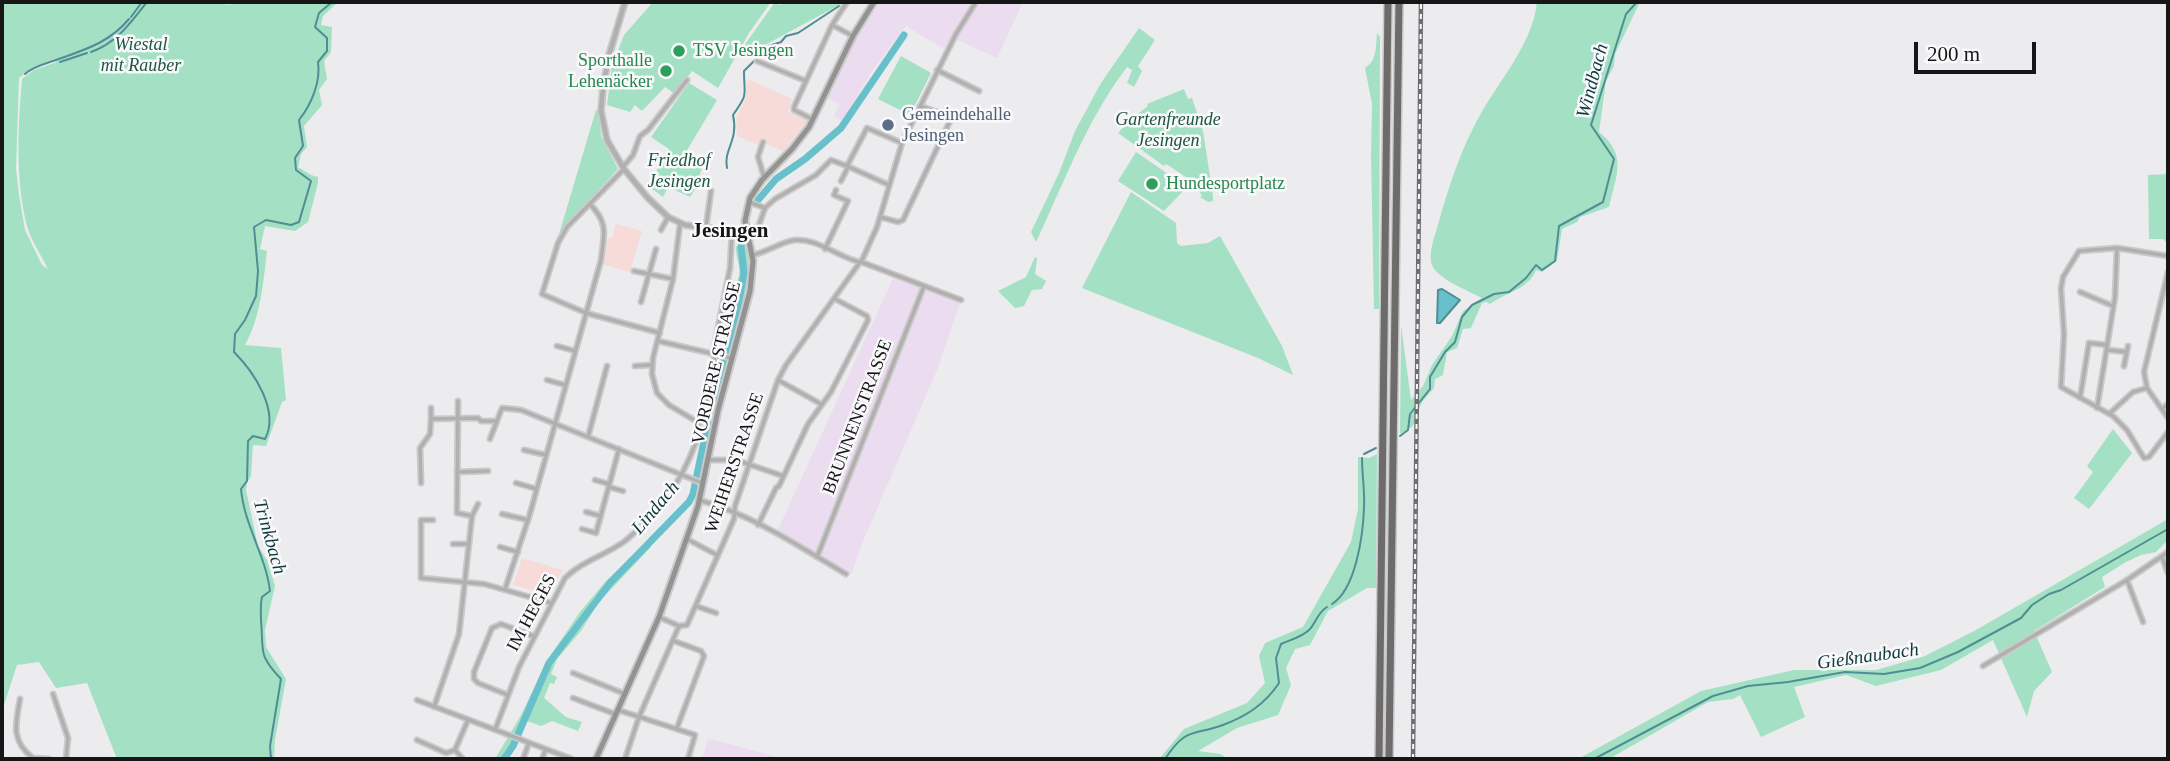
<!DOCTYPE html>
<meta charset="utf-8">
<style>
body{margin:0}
#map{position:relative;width:2170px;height:761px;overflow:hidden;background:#ececee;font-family:Georgia,serif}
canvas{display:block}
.frame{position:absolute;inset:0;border:4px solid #161617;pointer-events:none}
.scale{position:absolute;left:1914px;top:42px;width:122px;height:32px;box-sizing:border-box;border:4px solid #161617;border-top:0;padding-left:9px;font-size:21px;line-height:24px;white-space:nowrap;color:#161617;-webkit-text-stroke:5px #f9f9fb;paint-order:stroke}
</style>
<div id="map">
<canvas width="2170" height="761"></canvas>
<div class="frame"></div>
<div class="scale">200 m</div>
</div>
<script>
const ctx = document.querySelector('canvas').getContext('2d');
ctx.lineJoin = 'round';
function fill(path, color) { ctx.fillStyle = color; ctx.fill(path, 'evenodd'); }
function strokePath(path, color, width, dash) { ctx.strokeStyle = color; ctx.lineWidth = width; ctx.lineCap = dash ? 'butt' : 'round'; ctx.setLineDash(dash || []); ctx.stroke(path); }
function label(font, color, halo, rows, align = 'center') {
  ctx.font = font + ' Georgia,serif'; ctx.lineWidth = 5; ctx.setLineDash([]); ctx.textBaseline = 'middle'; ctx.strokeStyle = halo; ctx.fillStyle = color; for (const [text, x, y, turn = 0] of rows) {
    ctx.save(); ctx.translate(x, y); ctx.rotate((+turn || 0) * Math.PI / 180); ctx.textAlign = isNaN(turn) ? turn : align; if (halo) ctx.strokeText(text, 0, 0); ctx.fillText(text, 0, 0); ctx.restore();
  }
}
fill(new Path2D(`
 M880 2H1023L997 58 951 37 944 49 906 26 872 71 843 121 834 116 840 104 828 99 850 49Z
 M895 274 961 300 937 370 861 546 852 573 845 578 775 536Z
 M708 739 726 743 784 759H702Z`), '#ebdcef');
fill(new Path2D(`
 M748 79 792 99 788 112 808 121 783 151 760 141 758 145 737 136 736 118 745 100Z
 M616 224 642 231 630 272 601 264 602 260 605 259 608 238H612Z
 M522 558 563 570 549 595 513 585Z`), '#f6dbd9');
fill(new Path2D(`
 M2 2H237L223 5 257 2H338L323 16 321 25 332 27 331 52 324 61 327 79 319 90 322 105 304 126 307 147 301 154 298 167 311 175 318 177V183L308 222 295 231 265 226 260 249 267 251C263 284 261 316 245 345L281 348 286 400 282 402 266 446 253 445 251 476 247 483 246 490 258 546 267 560 275 586 265 630 266 647 286 679 275 740 274 759H117L87 683 56 688 39 662 17 665 2 711ZM54 59 57 62 34 70 22 79C18 126 15 179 27 226 31 241 42 256 48 269L42 265 25 230 19 195 16 169 19 78 32 68Z
 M653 2H771L749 33 718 88 692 71 675 94 665 87 642 111 635 105 630 112 607 105 612 66 624 35Z
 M775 2 780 5 788 2H838L841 4 765 45 758 54 744 46Z
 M1537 2H1640L1615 54 1614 66 1606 81 1599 132C1628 155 1616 176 1609 207L1580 217 1577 222 1562 229 1557 261 1542 272 1536 270C1529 289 1505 293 1490 304L1486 302 1482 303 1471 328 1463 329 1457 348 1447 352 1443 375 1435 379 1434 388 1422 402 1413 426 1400 434 1401 325 1411 400 1423 386 1432 365 1452 336 1463 311 1482 298C1469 291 1440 280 1433 267 1427 255 1435 236 1438 225 1448 188 1461 149 1480 115 1499 81 1533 43 1537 2Z
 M1139 28 1155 40 1138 66 1142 71 1134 87 1127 83 1132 70 1127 67C1087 119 1064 183 1036 242L1031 232 1059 173 1075 131 1101 83Z
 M1377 33 1380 37 1379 309H1374L1371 155 1372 104 1365 68C1377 61 1376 46 1377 33Z
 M901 56 931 73 910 115 878 99Z
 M689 83 717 100 686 152 702 167 696 188 690 197 668 187 663 197 648 186 669 149 651 137Z
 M1184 89 1188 99 1192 98 1203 131 1213 196V201L1208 202 1200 197 1202 196C1195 181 1180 173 1166 164L1164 166 1118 133 1131 119 1148 106 1147 104Z
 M596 110 599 111 601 136 618 169 573 218 557 241Z
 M1136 152 1187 187 1164 211 1118 181Z
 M2168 174V242H2166L2163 239H2149L2148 175Z
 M1131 192 1176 223 1177 243 1181 246 1208 243 1220 236 1282 346 1293 375 1258 358 1082 288Z
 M736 246H747L750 277 732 352 728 353 734 333 729 329 734 303 728 297C730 288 737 285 739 276 741 265 735 256 736 246Z
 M1035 257 1037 258 1035 274 1046 281 1042 289 1032 290 1024 306 1015 308 998 291 1026 277Z
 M2113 429 2132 453 2089 509 2074 498 2093 472 2087 466Z
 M1377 454 1376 588H1367L1328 611 1310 645 1295 649 1286 668 1291 685 1278 715 1237 728 1198 751 1220 754 1229 759H1159L1184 729 1247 703 1265 683 1259 656 1265 643 1303 627 1351 542 1358 509V457L1369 458Z
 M2168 519V540L2156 552 2141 555 2126 562 2102 577 2105 587 2034 631 2052 672 2034 691 2027 717 1993 640 1941 670 1876 686 1846 675 1794 687 1805 717 1761 737 1740 695 1733 699 1708 702 1609 759H1578L1701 691 1794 670H1876L1925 656 1976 630Z
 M646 542 651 547 599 602 581 631 557 659 551 674 557 677 554 684 550 683 544 698 566 717 582 722 578 731 552 721 541 726 527 721 516 744 505 759H495L520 717 548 659 580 612 605 582Z`), '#a3e0c4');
const water = new Path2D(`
 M1442 289 1460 300 1440 323H1437L1438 290Z`);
fill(water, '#68c1ca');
strokePath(water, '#4f8e94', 2);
strokePath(new Path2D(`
 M131 17 142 2
 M91 52C117 43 130 23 147 2
 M60 62 87 53
 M25 74C34 66 45 64 56 60 84 50 109 43 129 19
 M727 168C723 150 739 140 733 115 749 92 744 97 744 71L769 46 781 42 786 36 798 33 839 6
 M1400 436 1408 430 1410 414 1430 389V377L1445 352 1455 342 1462 317 1472 305 1494 294 1509 292 1526 278 1536 265 1542 270 1555 261 1559 226 1603 202 1614 159 1591 125 1626 14 1637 2
 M1364 454 1376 448
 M1332 604C1356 589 1363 535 1364 508 1365 491 1362 475 1362 458
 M271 759 270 746 281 679C257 654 264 651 261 621 261 612 260 606 262 597L270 591C266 556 244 525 241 489L247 481 248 441 253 436 265 439C280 411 254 372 234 352L235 334 245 320 256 296 258 271 254 227 266 220 291 225 299 222 311 181 296 170 295 158 303 146 299 120C311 105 321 82 318 62L327 51V38L315 27 319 13 332 2
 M1165 759C1186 727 1192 736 1223 725 1247 716 1265 704 1279 683L1276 658 1281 644C1290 640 1302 637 1309 630 1316 623 1317 613 1327 607
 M1594 759 1713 696 1748 686 1788 682 1845 672 1884 674 1920 668 1958 652 2021 618 2032 605 2049 594 2061 590 2168 529`), '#4f8e94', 2);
strokePath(new Path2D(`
 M758 200 776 179 805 159 841 128 904 35
 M504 759 513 746 549 663 610 583 689 502 693 494 708 422 737 311 744 273 741 247 743 238`), '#68c1ca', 7);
const minor = new Path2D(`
 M832 25 853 36
 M757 61 806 81
 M937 70 979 91
 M812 119 794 110V107L832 25 847 2
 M763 142 758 157 764 177
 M847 166 889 185
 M623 167 633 155 640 136 648 130 687 80
 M624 169 567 227 558 243 542 294 586 313 660 333
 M841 181 848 167
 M749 202 765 208
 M880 217 898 222 903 220 950 121 946 115 920 106
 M680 224 673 279 653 358 652 374 657 393 669 405 699 423
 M759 225 765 208 775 199 816 175 831 160 847 166 867 128 902 143
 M706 227 711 191
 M661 230 668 217
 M825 249 848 201 834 195 836 190
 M753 255C767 252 783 241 795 240 819 238 841 260 864 263L961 300
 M2168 256 2117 248 2079 251 2063 277 2061 289 2064 334 2061 387 2113 416 2127 430 2144 458 2149 457 2168 432
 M634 271 673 279
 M2168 272 2144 372 2147 388 2168 418
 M2080 292 2113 306
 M641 302 656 249
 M658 341 731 358
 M557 346 575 351
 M2108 350 2127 352
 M635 366 651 365
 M2124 366 2128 346
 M547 380 565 385
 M778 380 821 404
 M2080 398 2089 343 2107 345
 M431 408V419
 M2097 408 2115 297 2117 248
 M2162 409 2168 404
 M2109 414 2133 392 2147 388
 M588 437 607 366
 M490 439 497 421
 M524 450 546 455
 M709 460H736L783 476
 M457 472 488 471
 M595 480 609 484
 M421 483 420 448 430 434 431 419 478 418 481 421H497L502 408 521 410 702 483
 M516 483 537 489
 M609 487 623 491
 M699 500C751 514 800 547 846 574
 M586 512 601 516
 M502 514 528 520
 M472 516 478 504
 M433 520H421V578L484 584 551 603
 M758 525 776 488 779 486 808 424 831 392 868 320 867 316 835 299
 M582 529 596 533 619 449
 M687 539 717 555
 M453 544H468
 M500 547 518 552
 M817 557 924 286
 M2162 557 2168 573
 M2127 580 2143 622
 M505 589 529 517 601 260C604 234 609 224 590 204
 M696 606 716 613
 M659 617 679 626
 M674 641 701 651 704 656 677 728
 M1983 666 2127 580 2168 552
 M573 673 625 694
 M53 694 68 738 66 759
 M508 695 478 683 474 679V672L492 628 501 624 533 636
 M573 698 615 714
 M20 699C16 722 10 741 33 758L49 759
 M417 700 572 759
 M434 707 459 634 472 516 457 513 458 401
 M618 710 695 735 688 759
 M495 730 519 667 565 578C582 561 606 555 625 541 659 513 681 483 696 442 699 435 697 427 700 421 709 398 716 373 714 348L730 268 732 231
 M417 740 446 753 455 750 468 720
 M455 750 463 759
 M523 759 529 743
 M542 759 546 749
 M625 759 639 717 679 626 687 625 734 519 735 506 778 380 786 365 863 258 877 227 902 143 956 34 976 2`);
const tertiary = new Path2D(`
 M625 2 609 55 603 88 601 111 607 140 624 169 647 197 668 217 685 225 739 232 748 231`);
const secondary = new Path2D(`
 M596 759 659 617 698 506 718 410 750 291 753 261 745 221 750 198 762 180 792 149 809 127 853 36 874 2`);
const motorway = new Path2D(`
 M1379 759 1388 2
 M1389 759 1399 2`);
strokePath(minor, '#cacacc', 7);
strokePath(tertiary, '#cacacc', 8);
strokePath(secondary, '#cacacc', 9);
strokePath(motorway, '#cacacc', 10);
strokePath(minor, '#b1b0af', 3.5);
strokePath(tertiary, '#b1b0af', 4.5);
strokePath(secondary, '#939392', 5);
strokePath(motorway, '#6d6c6a', 7);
const rail = new Path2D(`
 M1413 759 1421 2`);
strokePath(rail, '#6e6e70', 4.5);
strokePath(rail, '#f9f9fb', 2, [5]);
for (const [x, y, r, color] of [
 [679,51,7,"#2e9e5b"],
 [666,71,7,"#2e9e5b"],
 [888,125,7,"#5c6f8a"],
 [1152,184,7,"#2e9e5b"]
]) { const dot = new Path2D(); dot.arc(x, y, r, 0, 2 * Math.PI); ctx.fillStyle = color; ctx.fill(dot); strokePath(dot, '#f9f9fb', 2.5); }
label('italic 18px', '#1c5540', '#f9f9fb', [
 ["Wiestal",141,45],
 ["mit Rauber",141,66],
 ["Gartenfreunde",1168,120],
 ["Jesingen",1168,141],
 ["Friedhof",679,161],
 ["Jesingen",679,182]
]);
label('18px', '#27864d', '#f9f9fb', [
 ["TSV Jesingen",693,51],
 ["Sporthalle",652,61,"right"],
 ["Lehenäcker",652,82,"right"],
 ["Hundesportplatz",1166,184]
], 'left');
label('18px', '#4e5e75', '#f9f9fb', [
 ["Gemeindehalle",902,115],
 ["Jesingen",902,136]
], 'left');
label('18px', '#161617', '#f9f9fb', [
 ["VORDERE STRASSE",717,363,-77],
 ["BRUNNENSTRASSE",858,417,-69],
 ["WEIHERSTRASSE",735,463,-71],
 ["IM HEGES",532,613,-62]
]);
label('italic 19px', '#0e3a3e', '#f9f9fb', [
 ["Windbach",1593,81,-75],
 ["Lindach",656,508,-50],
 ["Trinkbach",269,537,74],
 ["Gießnaubach",1868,657,-8]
]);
label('bold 21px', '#161617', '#f9f9fb', [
 ["Jesingen",730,232]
]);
</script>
